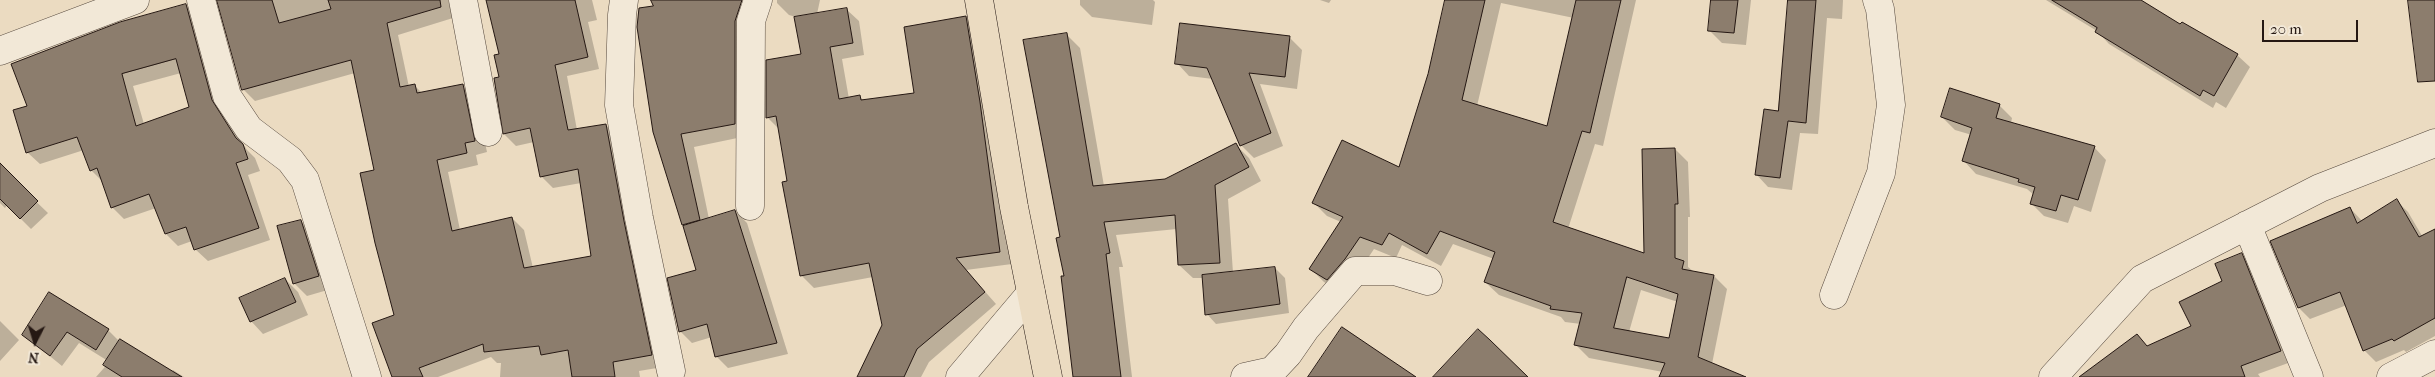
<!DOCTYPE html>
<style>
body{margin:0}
#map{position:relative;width:2435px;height:377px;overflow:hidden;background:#ebdbc1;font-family:"IM FELL French Canon",serif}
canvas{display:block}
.north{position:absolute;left:10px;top:317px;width:50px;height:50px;-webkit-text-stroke:4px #f2e8d7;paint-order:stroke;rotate:185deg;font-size:14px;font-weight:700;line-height:20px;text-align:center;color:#251813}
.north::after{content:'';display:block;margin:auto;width:18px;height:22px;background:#251813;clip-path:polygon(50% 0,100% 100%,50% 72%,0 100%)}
.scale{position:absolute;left:2262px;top:20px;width:96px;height:22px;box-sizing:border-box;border:2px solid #251813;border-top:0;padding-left:6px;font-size:15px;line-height:18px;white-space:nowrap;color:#251813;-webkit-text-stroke:4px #f2e8d7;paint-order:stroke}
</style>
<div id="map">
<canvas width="2435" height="377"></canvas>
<div class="north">N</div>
<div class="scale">20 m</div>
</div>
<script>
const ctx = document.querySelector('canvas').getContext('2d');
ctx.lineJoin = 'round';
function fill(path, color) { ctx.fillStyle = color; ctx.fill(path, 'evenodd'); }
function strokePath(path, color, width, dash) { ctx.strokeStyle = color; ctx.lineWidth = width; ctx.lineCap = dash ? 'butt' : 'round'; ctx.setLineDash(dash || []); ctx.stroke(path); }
fill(new Path2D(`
 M218 0H448L453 18 398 35 409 87 415 86 422 93 463 86 475 98 487 152 476 155 478 165 448 172 460 230 512 218 524 230 533 268 593 257 581 183 553 188 541 176 534 142 516 146 504 134 495 79 500 78 501 55 493 0H592L597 20 588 22 599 69 567 76 577 130 606 125 618 137 663 367 639 371 640 377H500L501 363H497L491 357 438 377H393L395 316 375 171 355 73 255 101 243 89Z
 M653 0H739L742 14 747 136 694 147 709 219 735 211 747 223 788 354 728 368 716 356 712 337 692 343 680 331 698 270 683 225Z
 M777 0H820L817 14 846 9 859 21 864 55 842 59 849 99 860 97 864 101 916 94 965 17 978 29 1012 264 966 270 996 304 929 362 921 377H859L884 325 873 277 814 288 801 275 789 182 779 129 767 117 802 55 796 17 789 15 777 3Z
 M1080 0H1153L1155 2 1152 25 1092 17 1080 5Z
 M1320 0H1331L1329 3Z
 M1447 0H1636L1603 146 1595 144 1568 229 1646 255 1675 149 1688 162 1690 217H1688V267L1694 272 1714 276 1727 289 1711 369 1714 377H1661L1663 372 1589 358 1575 344 1581 324 1565 322 1561 317 1499 295 1485 282 1494 259 1453 244 1441 266 1402 245 1396 258 1374 249 1358 273 1341 293 1324 282 1311 269 1341 222 1327 216 1314 203 1400 168 1429 75ZM1501 3 1574 18 1548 128 1477 106ZM1641 290 1678 302 1670 340 1629 332Z
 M1713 0H1751L1746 45 1722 43 1709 30Z
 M1789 0H1843L1842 19 1827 18 1818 134 1800 133 1792 190 1768 187 1756 174 1780 112Z
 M2046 0H2137L2181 26 2237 55 2250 67 2226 108 2216 102 2213 108 2109 44 2097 31Z
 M186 5 198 18 224 114 247 150 255 158 260 171 248 175 270 240 208 261 195 249 192 241 178 246 166 234 156 208 124 219 112 207 103 182 91 170 84 150 40 164 27 152 29 107ZM181 73 190 107 144 124 133 86Z
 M1067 35 1080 48 1104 186 1165 180 1235 144 1249 158 1261 181 1228 199 1233 273 1275 268 1285 278 1289 313 1216 324 1207 314 1203 278H1193L1179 265 1177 229 1116 235 1123 267H1119L1132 377H1074L1061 238Z
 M1289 37 1302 50 1297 89 1260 84 1283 146 1254 158 1241 145 1213 79 1189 76 1177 63Z
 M1951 90 2000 106 2012 118 2011 123 2094 147 2106 160 2091 212 2074 206 2068 223 2044 216 2031 203 2034 195 2027 189 1976 174 1964 161 1972 135 1955 130 1942 117Z
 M0 167 48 213 31 229 7 205 5 208 0 203Z
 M2397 201 2408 212 2435 258V336L2406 352 2404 350 2376 362 2364 350 2347 305 2310 319 2299 308 2272 242 2350 208 2362 221Z
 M301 221 313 234 331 289 307 296 294 283Z
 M2241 254 2252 265 2291 362 2258 374 2260 377H2101L2137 335 2148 347 2192 327Z
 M285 279 298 292 308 315 263 334 251 321Z
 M50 294 108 330 120 342 108 361 79 343 62 366 24 335Z
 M0 321 19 340 0 361Z
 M126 343 172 372 173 370 184 377H96Z`), '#0003');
const building = new Path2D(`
 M217 0H272L279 23 331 9 328 0H440L441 7 387 23 400 87 415 84 417 93 463 84 475 141 465 143 467 153 437 160 452 231 512 217 524 268 591 256 578 169 540 177 530 128 503 134 494 78 499 77 494 55 499 54 486 0H575L588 57 555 65 568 130 606 124 624 221 652 355 613 362 615 377H572L568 350 541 355 539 346 484 352 483 344 419 368 423 377H392L372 323 394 315 375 243 360 173 374 170 351 60 242 90Z
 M651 0H742L735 21V124L681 134 700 220 682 225 653 132 637 27 639 8 653 6Z
 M1445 0H1485L1462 100 1547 126 1576 0H1621L1590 133 1582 131 1553 222 1644 253 1642 149 1675 148 1678 204H1675V258L1684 261 1682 269 1714 275 1698 357 1746 377H1659L1665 363 1574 345 1582 313 1550 309 1551 306 1484 282 1495 252 1440 231 1427 254 1389 233 1382 245 1360 237 1345 259 1327 280 1309 269 1343 217 1312 203 1342 140 1399 167 1428 74ZM1627 277 1678 294 1669 338 1614 328Z
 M1711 0H1738L1734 33 1708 31Z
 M1788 0H1816L1806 123 1788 121 1780 178 1755 175 1764 109 1778 111Z
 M2052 0H2141L2180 24 2182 22 2238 54 2214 96 2203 90 2200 96 2095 32 2097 28Z
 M2408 0H2435V81L2418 82Z
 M186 4 212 100 236 138 243 144 248 159 236 163 259 228 194 250 186 227 165 234 149 194 111 208 97 168 90 171 77 137 26 153 13 110 27 106 11 64 120 22ZM176 59 189 107 136 126 122 74Z
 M847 8 853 43 830 47 839 99 860 95 861 100 914 93 904 27 966 16 980 102 1000 252 956 258 985 292 917 349 904 377H857L882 325 869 263 800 276 782 182 787 181 776 116 766 118V60L801 54 794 17Z
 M1180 23 1290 36 1285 77 1249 73 1271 133 1240 146 1207 68 1175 64Z
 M1067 33 1093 186 1165 179 1236 143 1249 167 1215 185 1220 263 1178 265 1175 215 1104 222 1110 253 1106 254 1121 377H1073L1061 276H1064L1056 238 1060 237 1023 40Z
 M1950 88 2000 104 1996 118 2095 146 2078 200 2061 195 2056 211 2030 204 2035 187 2018 182 2019 179 1962 161 1972 128 1941 117Z
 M0 163 38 201 20 219 0 199Z
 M2397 199 2419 237 2435 229V318L2394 341 2392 339 2363 351 2340 292 2298 308 2270 241 2350 207 2357 223Z
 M735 210 777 343 715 357 707 324 679 332 667 278 696 270 683 226Z
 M301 220 319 276 293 284 277 226Z
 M2242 253 2281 351 2241 366 2245 377H2079L2137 334 2147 346 2191 326 2179 302 2222 281 2215 264Z
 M1275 267 1280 304 1205 315 1202 275Z
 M285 278 296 302 250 322 239 298Z
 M49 292 109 329 96 350 67 332 50 356 22 335Z
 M1342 327 1416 377H1308Z
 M1478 329 1490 340 1528 377H1433Z
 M120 339 182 377H122L103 365Z`);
fill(building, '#8c7d6d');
strokePath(building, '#251813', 1);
const minor = new Path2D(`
 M201 0 227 96 249 129 290 160 305 180 367 377
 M463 0 488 132
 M624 0 622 15 619 105 639 218 671 371
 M0 51 135 0
 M750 206 751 21 758 0
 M2247 225 2309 377
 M1834 295 1881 173 1891 105 1880 9 1877 0
 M960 377 1031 293
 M1245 377 1272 371 1288 354 1306 328 1355 271H1395L1428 281
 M2053 377 2142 279 2320 188 2435 143
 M2391 377 2435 354`);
const major = new Path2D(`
 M979 0 1014 207 1048 377`);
strokePath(minor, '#56493e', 29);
strokePath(major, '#251813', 29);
strokePath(minor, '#f2e8d7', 28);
strokePath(major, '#ebdbc1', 28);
</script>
